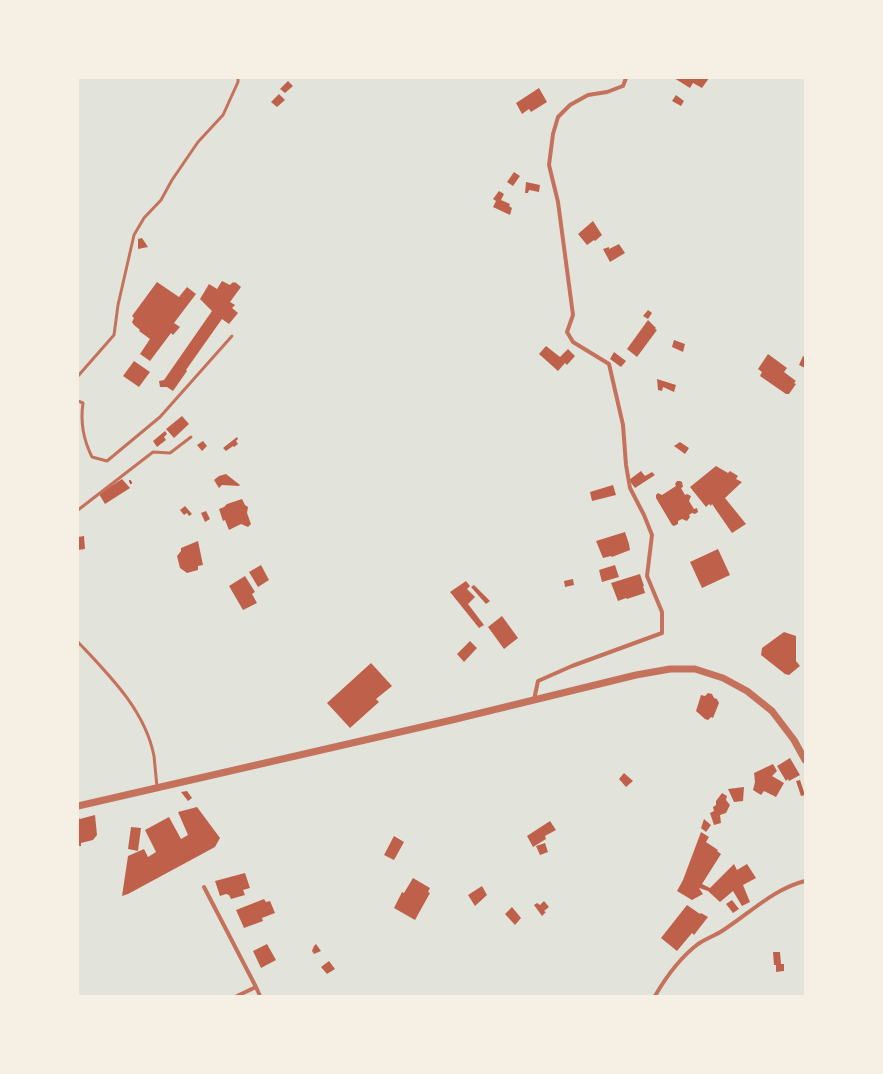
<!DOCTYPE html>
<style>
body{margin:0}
#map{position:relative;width:883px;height:1074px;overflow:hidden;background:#f6efe4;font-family:Rubik,sans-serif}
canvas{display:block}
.frame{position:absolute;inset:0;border:79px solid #f6efe4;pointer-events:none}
</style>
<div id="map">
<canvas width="883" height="1074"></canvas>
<div class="frame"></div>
</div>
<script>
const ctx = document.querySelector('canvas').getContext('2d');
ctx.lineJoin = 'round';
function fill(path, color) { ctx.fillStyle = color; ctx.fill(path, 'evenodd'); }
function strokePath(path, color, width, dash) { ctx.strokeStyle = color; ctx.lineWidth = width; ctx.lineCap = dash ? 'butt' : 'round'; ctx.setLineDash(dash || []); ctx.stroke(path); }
fill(new Path2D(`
 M78 78H805V996H78Z`), '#e2e4dc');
fill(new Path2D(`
 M674 78H709L702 88 693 83 690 88Z
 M288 81 293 86 285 93 280 89Z
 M539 88 547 102 531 112 529 109 522 114 516 103Z
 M279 94 285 100 277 107 271 102Z
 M676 95 684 101 681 106 672 101Z
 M514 172 520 176 513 186 507 182Z
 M526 182 540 185 539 192 529 190 528 193H525Z
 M499 191 504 194 501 200 510 204 509 206 512 208 510 215 493 207 496 201 493 199Z
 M593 221 602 235 595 241 594 240 587 245 578 234Z
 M142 238 148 247 138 249V239Z
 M619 244 625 253 610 262 603 249 609 247V249Z
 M222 281 230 285 233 282 234 283 235 282 241 287 230 302 235 305 232 308 238 313 229 324 222 319 186 370 187 371 173 391 167 387H160L159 381 164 380 212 311 200 299 209 284 217 289Z
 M157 282 179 297 187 287 196 294 174 323 180 327 173 335 171 333 150 361 140 354 150 339 139 331 140 330 134 325 132 322 134 318 132 316Z
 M648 310 652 313 648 319 643 316Z
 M648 320 656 328 655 329 657 330 637 357 627 349Z
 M674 340 685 344 683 352 672 347Z
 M546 346 560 357 568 349 575 356 567 365 565 363 558 371 539 354Z
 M614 352 626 361 621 367 610 359Z
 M768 354 787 368 784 372 796 381 794 383 796 384 789 394H786L760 376 762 372 758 369Z
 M803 356 805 357V368L799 365Z
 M134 361 150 372 139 387 123 376Z
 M657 379 676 385 674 392 663 387 662 391 658 390Z
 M182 416 189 424 174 438 166 429Z
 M165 431 167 434 164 437 166 440 157 447 153 441Z
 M237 437 238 439 236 441 238 444 234 447 233 446 226 451 223 448Z
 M203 441 207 446 202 451 197 445Z
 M680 442 689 448 685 454 674 446Z
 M716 466 728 473 730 471 738 476 736 479 742 482 725 498 746 524 732 533 712 504 711 506 709 504 706 507 690 487Z
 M641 471 645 476 652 472 655 475 635 488 629 480Z
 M226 474 240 485 239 486 222 485 219 488 214 480 219 476Z
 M122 479 130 488 105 504 99 494Z
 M677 481H680L682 482 683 487 681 488 685 495 687 494 691 496 689 501 694 509 697 508 698 512 695 514 692 513 689 515 690 517 687 521 682 519 678 521V524L674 526 672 525 656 498V495L658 493 662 495 676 486 675 484Z
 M613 485 616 495 592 501 590 492Z
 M242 499 245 505 248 507 247 513 251 524 248 527 241 524 229 530 225 520 223 521 219 509 224 507 227 504Z
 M185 506 192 514 189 516 187 513 184 515 180 510Z
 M206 511 210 519 205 522 201 513Z
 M625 532 629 544 630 550 612 557 611 556 603 558 596 541Z
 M84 536 85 549 78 550V537Z
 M198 541 203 565 198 566V570L187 573 180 568 177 556 181 551V548Z
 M718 549 730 575 702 588 690 562Z
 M261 565 269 580 258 587 249 572Z
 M615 565 619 577 602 582 599 570Z
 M640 574 644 586H643L645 593 627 599 626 598 618 601 611 583Z
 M245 576 255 592 252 594 257 603 243 610 229 586Z
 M573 579 574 585 565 587 564 581Z
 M466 581 470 586 467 589 475 597 468 604 484 625 479 628 450 592Z
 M474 585 490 601 486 604 471 587Z
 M502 616 518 638 504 649 488 627Z
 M784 632 796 636V661L800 666 789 675 785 674 761 655 762 648Z
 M470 641 477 648 464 662 457 654Z
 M371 663 392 686 376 699 379 702 350 728 327 703Z
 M708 693 712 694 714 698 717 699 719 703 713 718 711 717 708 720 705 719 696 711 701 695 705 696Z
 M790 758 800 775 789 781 788 779 786 781 777 766Z
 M773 764 777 771 772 776 784 783 776 797 764 791 761 795 753 790 755 782 754 773Z
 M624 773 633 781 626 787 619 779Z
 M800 780 805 795 801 796 796 781Z
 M744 787 743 801 734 802 728 789Z
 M187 791 192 798 188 801 181 792Z
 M722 793 727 796 726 800 730 805 726 813 720 815 721 823 714 825 710 813 714 811 713 807 716 805V801Z
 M197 807 220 838 215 847 128 894 122 896 128 856 144 849 148 857 156 852 145 830 169 817 181 839 188 835 178 812Z
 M95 815 97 835 93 840 81 843V846H78V818L80 819Z
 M704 819 711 825 706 832 701 828Z
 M550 821 556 830 545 836 546 839 533 847 527 836Z
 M131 827 141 828 138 851 128 849Z
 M701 832 709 837 706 842 718 850 717 851 721 854 702 884 710 888 734 864 737 870 747 864 756 878 743 885 750 902 742 906 733 891 720 902 708 891 699 888 703 894 692 900 677 891 683 880Z
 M394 836 404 842 394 860 384 855Z
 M545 843 548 852 540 855 536 846Z
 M245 873 250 888 243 890 245 895 231 899 229 895 226 894 220 896 215 881Z
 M413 878 430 888 428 892 430 893 415 920 394 908 402 892 404 893Z
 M482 886 487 895 475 906 468 895Z
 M264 899 266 902 270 901 275 913 262 918 263 921 244 928 236 910Z
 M732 900 739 909 733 913 726 904Z
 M544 901 549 907 544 911 546 912 542 916 534 905 537 903 540 905Z
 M687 905 700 914 701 913 708 917 694 935 692 933 677 951 661 938Z
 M512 907 521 918 515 925 505 914Z
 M267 944 276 960 261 968 253 951Z
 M316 944 321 951 314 954 312 951 314 946Z
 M773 952H780L781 964H784V971L776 972V965H774Z
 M329 961 335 969 327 974 321 967Z`), '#bf614a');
strokePath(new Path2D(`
 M130 481 131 483`), '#b5482f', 2);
strokePath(new Path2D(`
 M78 376 114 335 118 305 134 235 144 218 161 200 172 180 198 142 223 115 238 82V78
 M78 401 83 403C80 423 83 439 92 457L107 461 160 417 232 336
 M78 510 153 452 170 453 191 437
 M78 642C109 675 145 710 154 756 155 766 156 777 157 787`), '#c5725c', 3);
strokePath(new Path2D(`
 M534 700 538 681 572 666 662 633V612L647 576 652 535 644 515 630 488 626 465 623 425 609 364 573 342 567 332 573 315 558 202 549 165 553 134 558 117 570 105 588 95 607 92 623 86 626 78
 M204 887 256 987 237 996
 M256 987 260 996
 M655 996C666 977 681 957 698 944 705 939 714 936 722 931 749 914 773 889 805 881`), '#c5725c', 4);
strokePath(new Path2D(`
 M78 806 452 720 636 675 670 669H695L723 678 747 691 772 711 794 740 805 760`), '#c5725c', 7);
</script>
